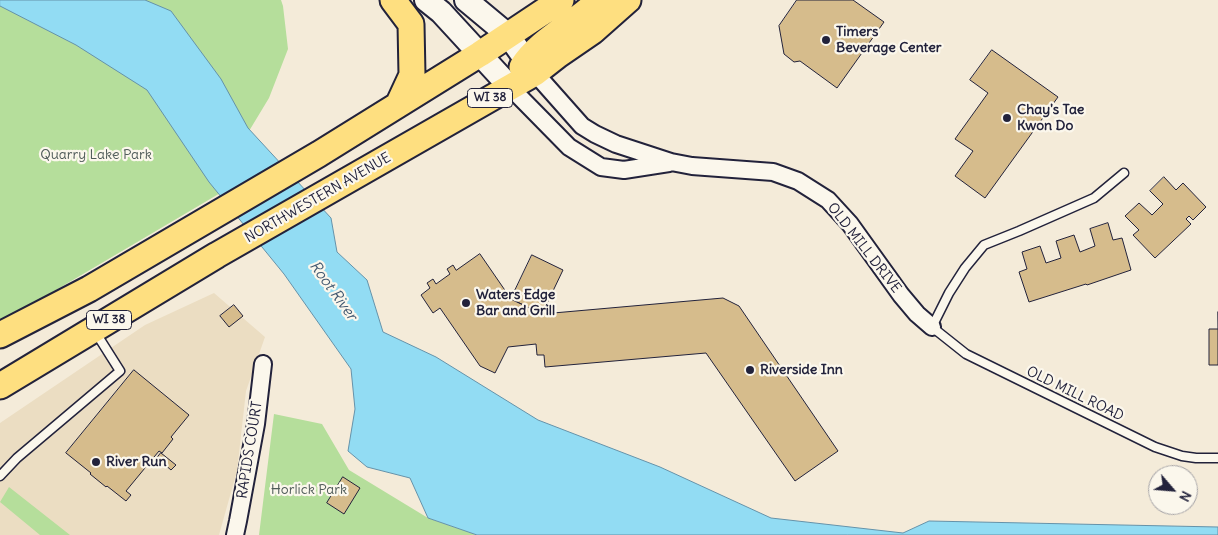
<!DOCTYPE html>
<style>
body{margin:0}
#map{position:relative;width:1218px;height:535px;overflow:hidden;background:#f4ebd9;font-family:Delius,sans-serif}
canvas{display:block}
.north{position:absolute;left:1148px;top:465px;width:50px;height:50px;box-sizing:border-box;background:#fbf7ec;border:1px solid #a4a2a5;border-radius:50%;rotate:117deg;font-size:14px;font-weight:700;line-height:20px;text-align:center;color:#22223b}
.north::after{content:'';display:block;margin:auto;width:18px;height:22px;background:#22223b;clip-path:polygon(50% 0,100% 100%,50% 72%,0 100%)}
</style>
<div id="map">
<canvas width="1218" height="535"></canvas>
<div class="north">N</div>
</div>
<script>
const ctx = document.querySelector('canvas').getContext('2d');
ctx.lineJoin = 'round';
function fill(path, color) { ctx.fillStyle = color; ctx.fill(path, 'evenodd'); }
function strokePath(path, color, width, dash) { ctx.strokeStyle = color; ctx.lineWidth = width; ctx.lineCap = dash ? 'butt' : 'round'; ctx.setLineDash(dash || []); ctx.stroke(path); }
function label(font, color, halo, rows, align = 'center') {
  ctx.font = font + ' Delius,sans-serif'; ctx.lineWidth = 4.5; ctx.setLineDash([]); ctx.textBaseline = 'middle'; ctx.strokeStyle = halo; ctx.fillStyle = color; for (const [text, x, y, turn = 0] of rows) {
    ctx.save(); ctx.translate(x, y); ctx.rotate((+turn || 0) * Math.PI / 180); ctx.textAlign = isNaN(turn) ? turn : align; if (halo) ctx.strokeText(text, 0, 0); ctx.fillText(text, 0, 0); ctx.restore();
  }
}
fill(new Path2D(`
 M214 293 265 337 246 391 237 471 219 535H0V423L145 325Z`), '#ebddc2');
fill(new Path2D(`
 M0 0H281L283 6 288 49 269 98 243 141 244 179 0 323Z
 M274 414 322 424 349 470 428 518 477 535H259Z
 M9 487 70 535H40L0 502Z`), '#b5de9b');
const water = new Path2D(`
 M0 0H145L171 11 221 79 248 128 331 218 337 252 367 280 383 332 436 357 538 420 660 467 771 518 903 533 929 521 1218 527V535H477L428 518 410 478 367 467 348 451 355 409 351 369 284 274 209 182 147 90 76 45 0 6Z`);
fill(water, '#92dcf3');
strokePath(water, '#6592a9', 1);
const building = new Path2D(`
 M797 0H853L884 22 837 88 800 61 794 62 784 54 779 26Z
 M992 50 1058 97 985 198 955 176 973 151 955 139 988 93 970 80Z
 M1164 177 1176 190 1183 183 1206 207 1193 220 1189 216 1186 219 1191 224 1155 258 1133 235 1139 230 1125 216 1139 203 1152 215 1163 204 1150 191Z
 M1108 223 1113 240 1122 238 1131 270 1087 285 1086 284 1029 302 1019 272 1027 269 1022 252 1040 246 1046 263 1061 258 1056 241 1074 235 1080 252 1095 246 1090 229Z
 M480 254 511 299 542 314 723 298 739 306 838 451 795 481 706 353 545 367 544 355H537L536 344 508 347 495 373 480 366 440 308 433 313 421 295 430 288 427 283 433 279 436 284 450 274 447 269 453 265 456 270Z
 M532 255 563 270 542 314 511 299Z
 M234 305 243 316 229 327 220 316Z
 M1218 312V365H1209V329H1218Z
 M134 370 189 415 171 437 173 439 162 453 159 451 126 491 131 495 126 501 107 486 106 487 90 474 91 473 66 453Z
 M161 453 176 465 171 470 157 458Z
 M343 477 360 488 344 514 327 503Z`);
fill(building, '#d6bc8c');
strokePath(building, '#22223b', 1);
const lane = new Path2D(`
 M1124 173 1094 198 1019 231 984 245 965 268 949 293 932 327 966 354 1155 447 1182 456 1196 458H1218
 M0 476 17 458 120 371 96 333`);
const street = new Path2D(`
 M535 73 582 126 595 134 616 144 671 162 692 166 773 172 798 181 828 200 850 224 901 295 917 314 932 327
 M510 87 569 147 601 167 624 170 669 163
 M235 535 238 521 256 424 263 364`);
const secondary = new Path2D(`
 M426 0 441 12 510 87
 M466 0 508 35 535 73`);
const primary = new Path2D(`
 M393 0 411 24 412 75 399 103
 M522 67C540 39 577 23 599 0
 M0 335 89 289 319 154 480 54 561 0
 M0 386 217 255 535 73 558 55 593 31 628 0`);
strokePath(lane, '#22223b', 11);
strokePath(street, '#22223b', 20);
strokePath(secondary, '#22223b', 26);
strokePath(primary, '#22223b', 29);
strokePath(lane, '#fbf7ec', 8);
strokePath(street, '#fbf7ec', 16);
strokePath(secondary, '#fbf7ec', 22);
strokePath(primary, '#fedf80', 25);
for (const [x, y, r, color] of [
 [826,40,5,"#22223b"],
 [1007,118,5,"#22223b"],
 [466,303,5,"#22223b"],
 [750,370,5,"#22223b"],
 [96,462,5,"#22223b"]
]) { const dot = new Path2D(); dot.arc(x, y, r, 0, 2 * Math.PI); ctx.fillStyle = color; ctx.fill(dot); strokePath(dot, '#fbf7ec', 2); }
for (const [x, y, w] of [
 [490,98,45],
 [109,320,45]
]) { const box = new Path2D(); box.roundRect(x - w / 2, y - 9.5, w, 19, 4); ctx.fillStyle = '#fbf7ec'; ctx.fill(box); strokePath(box, '#22223b', 1); }
label('bold 12px', '#22223b', null, [
 ["WI 38",490,98],
 ["WI 38",109,320]
]);
label('bold 14px', '#22223b', '#fbf7ec', [
 ["Timers",836,32],
 ["Beverage Center",836,48],
 ["Chay's Tae",1017,110],
 ["Kwon Do",1017,126],
 ["Waters Edge",476,295],
 ["Bar and Grill",476,311],
 ["Riverside Inn",760,370],
 ["River Run",106,462]
], 'left');
label('14px', '#4e5a58', '#fbf7ec', [
 ["Quarry Lake Park",96,155],
 ["Horlick Park",309,490]
]);
label('14px', '#22223b', '#fbf7ec', [
 ["NORTHWESTERN AVENUE",318,198,-30],
 ["OLD MILL DRIVE",864,248,52],
 ["OLD MILL ROAD",1075,394,26],
 ["RAPIDS COURT",250,450,-81]
]);
label('italic 15px', '#445a72', '#fbf7ec', [
 ["Root River",333,291,54]
]);
</script>
